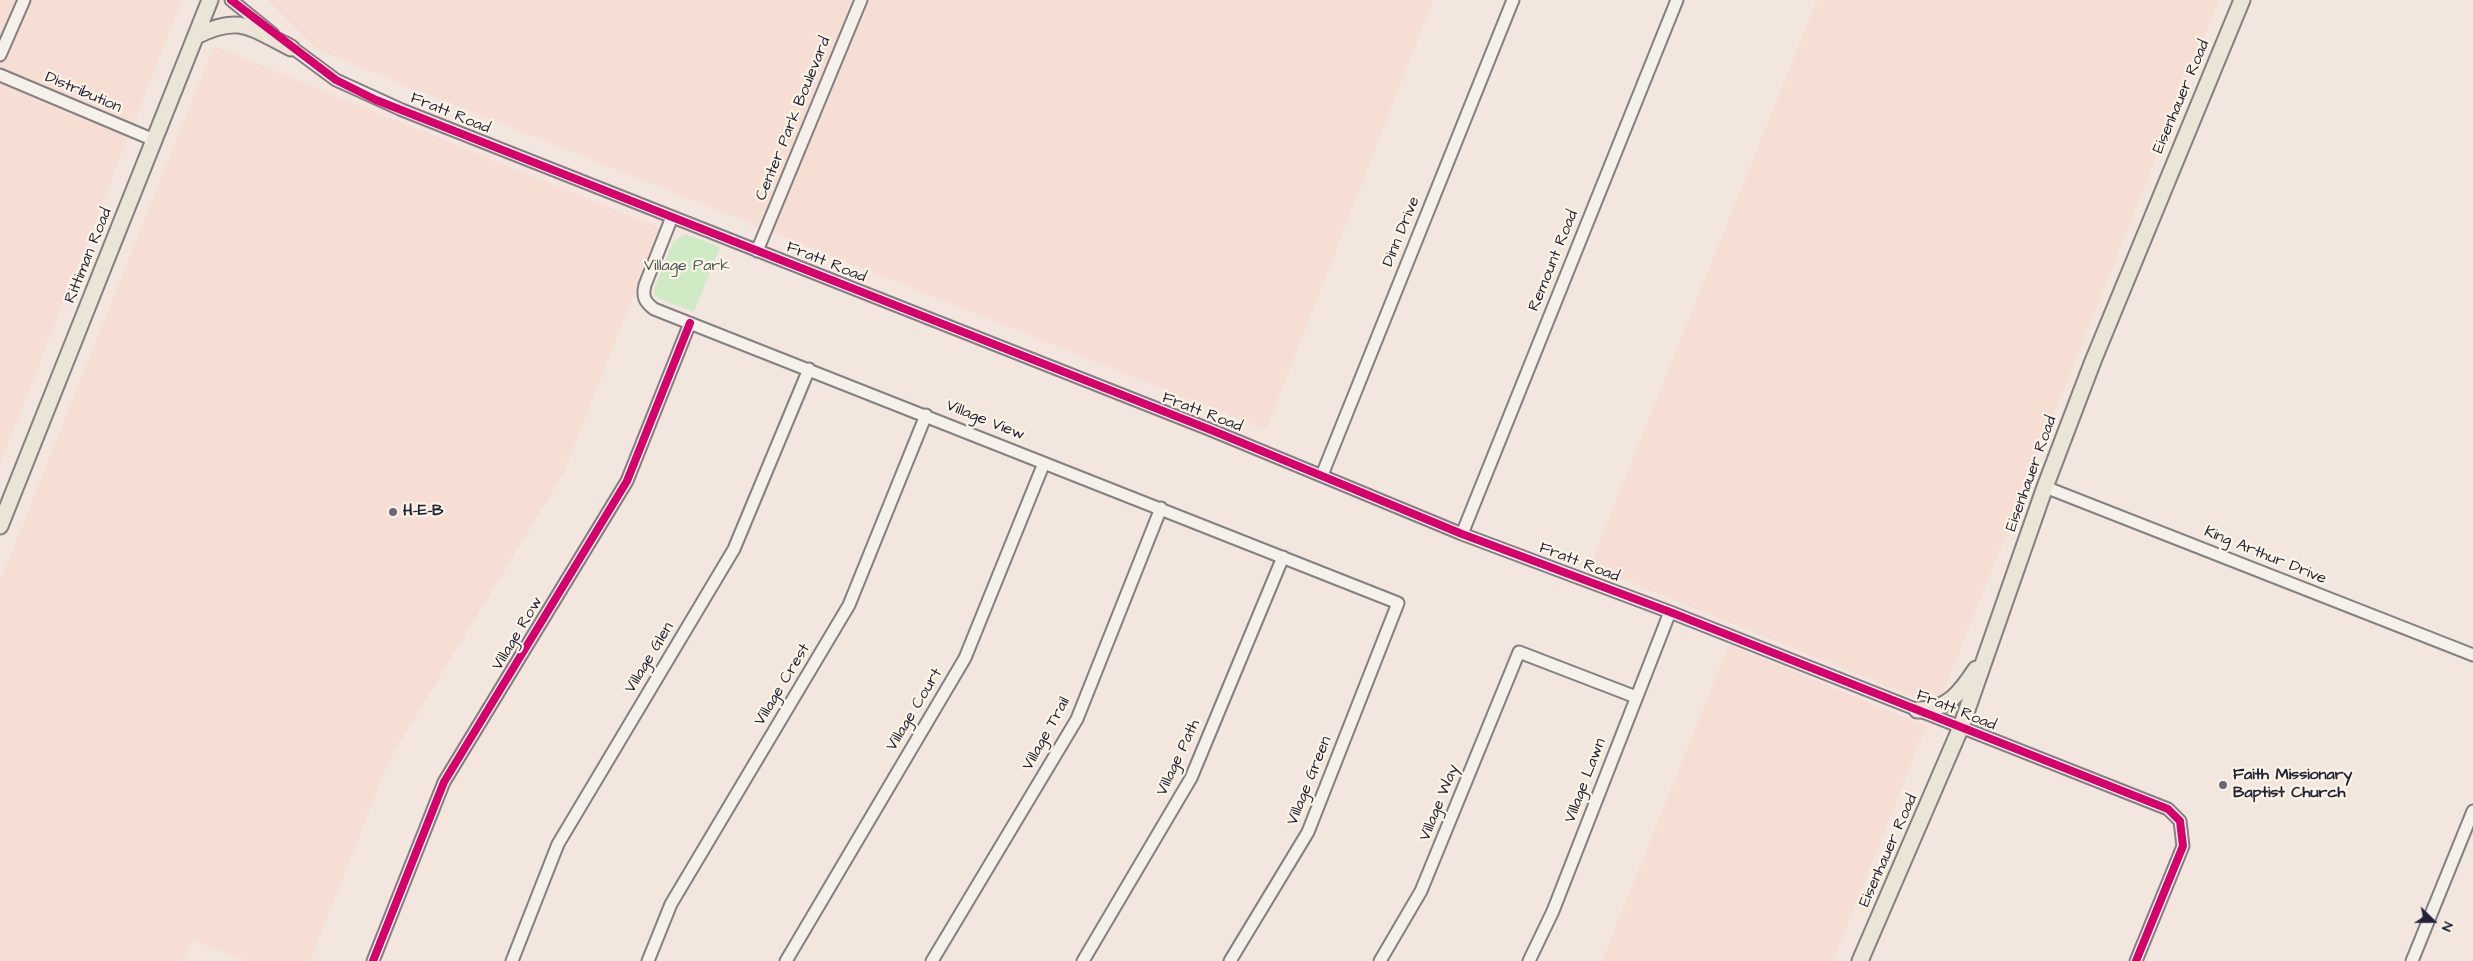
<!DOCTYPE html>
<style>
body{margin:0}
#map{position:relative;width:2473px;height:961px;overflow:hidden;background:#f2e6df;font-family:"Architects Daughter",sans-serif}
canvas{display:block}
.north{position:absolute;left:2408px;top:896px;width:50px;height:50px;-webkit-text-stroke:4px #fcf5e5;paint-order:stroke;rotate:112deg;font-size:14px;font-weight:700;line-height:20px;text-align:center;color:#22223b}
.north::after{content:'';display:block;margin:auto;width:18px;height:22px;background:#22223b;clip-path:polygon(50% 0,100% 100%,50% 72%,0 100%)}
</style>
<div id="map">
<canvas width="2473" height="961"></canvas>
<div class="north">N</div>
</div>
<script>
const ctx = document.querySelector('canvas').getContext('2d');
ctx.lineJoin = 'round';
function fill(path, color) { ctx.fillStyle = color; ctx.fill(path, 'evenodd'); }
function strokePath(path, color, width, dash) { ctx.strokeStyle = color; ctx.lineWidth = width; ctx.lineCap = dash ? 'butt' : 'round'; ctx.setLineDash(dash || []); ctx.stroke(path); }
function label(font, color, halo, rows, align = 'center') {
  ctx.font = font + ' "Architects Daughter",sans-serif'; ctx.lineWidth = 4.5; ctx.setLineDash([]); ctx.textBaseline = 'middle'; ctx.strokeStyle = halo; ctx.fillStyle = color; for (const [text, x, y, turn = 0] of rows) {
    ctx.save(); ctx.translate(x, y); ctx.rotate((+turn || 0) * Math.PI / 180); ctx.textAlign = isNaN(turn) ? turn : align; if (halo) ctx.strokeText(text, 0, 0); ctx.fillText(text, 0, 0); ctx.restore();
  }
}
fill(new Path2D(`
 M0 0H182L0 464Z
 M268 0H1433L1266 430 318 50Z
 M1817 0H2219L1942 695 1931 701 1921 700 1590 566Z
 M214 46 660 228 563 474 389 760 310 961H245L192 940 183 961H0V582Z
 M1729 645 1926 726 1833 961H1602Z`), '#f6ded5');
fill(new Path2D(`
 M685 234 720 247 694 312 658 298 654 294 655 287 673 242Z`), '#d0eac6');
const minor = new Path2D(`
 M231 0 273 34
 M286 43 336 80 402 110 1211 430 1462 534 1670 612 2168 809 2180 821 2183 846 2136 961
 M0 55 24 0
 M0 75 154 140
 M672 217 645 285C642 297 645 302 654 309L1398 603 1308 832 1230 961
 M757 251 861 0
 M1322 475 1513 0
 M2045 487 2473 655
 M1462 534 1677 0
 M373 961 444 782 627 481 690 323
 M512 961 558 844 734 549 809 369
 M648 961 671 904 849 605 926 415
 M786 961 965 658 1044 463
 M932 961 1077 719 1161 508
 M1083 961 1191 778 1283 557
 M1380 961 1421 891 1519 652 1636 697
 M1529 961 1553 911 1670 612
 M2412 961 2473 811`);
const major = new Path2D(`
 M196 36C240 14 251 28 291 48
 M0 526 210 0
 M1917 710C1947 711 1961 692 1976 669
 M1860 961 1961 727 2045 487 2093 361 2242 0`);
strokePath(minor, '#847f80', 15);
strokePath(major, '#847f80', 19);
strokePath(minor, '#f5f0ea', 11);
strokePath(major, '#ebe5d8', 15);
strokePath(new Path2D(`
 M231 0 336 80 376 100 1211 430 1462 534 1670 612 2168 809 2180 821 2183 846 2136 961
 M373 961 444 782 627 481 690 323`), '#d6006c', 8);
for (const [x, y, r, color] of [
 [393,512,5,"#6b6774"],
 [2223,785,5,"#6b6774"]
]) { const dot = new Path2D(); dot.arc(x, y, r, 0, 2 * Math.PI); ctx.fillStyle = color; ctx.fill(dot); strokePath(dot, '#fcf5e5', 2); }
label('16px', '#22223b', '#fcf5e5', [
 ["Distribution",83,93,23],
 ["Eisenhauer Road",2182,97,-67],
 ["Fratt Road",450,114,22],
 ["Center Park Boulevard",794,119,-68],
 ["Dinn Drive",1402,232,-68],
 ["Rittiman Road",89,256,-68],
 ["Remount Road",1554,261,-68],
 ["Fratt Road",826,263,22],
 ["Fratt Road",1202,413,21],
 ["Village View",985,421,22],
 ["Eisenhauer Road",2032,474,-70],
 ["King Arthur Drive",2265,556,22],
 ["Fratt Road",1579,563,21],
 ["Village Row",518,634,-59],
 ["Village Glen",650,658,-59],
 ["Village Crest",783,685,-59],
 ["Village Court",915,710,-59],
 ["Fratt Road",1956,711,22],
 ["Village Trail",1047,734,-61],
 ["Village Path",1179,758,-65],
 ["Village Green",1310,781,-68],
 ["Village Lawn",1586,781,-69],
 ["Village Way",1440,803,-68],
 ["Eisenhauer Road",1889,851,-66]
]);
label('16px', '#465558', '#fcf5e5', [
 ["Village Park",687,267]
]);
label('bold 16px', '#22223b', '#fcf5e5', [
 ["H-E-B",403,512],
 ["Faith Missionary",2233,776],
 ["Baptist Church",2233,794]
], 'left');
</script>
